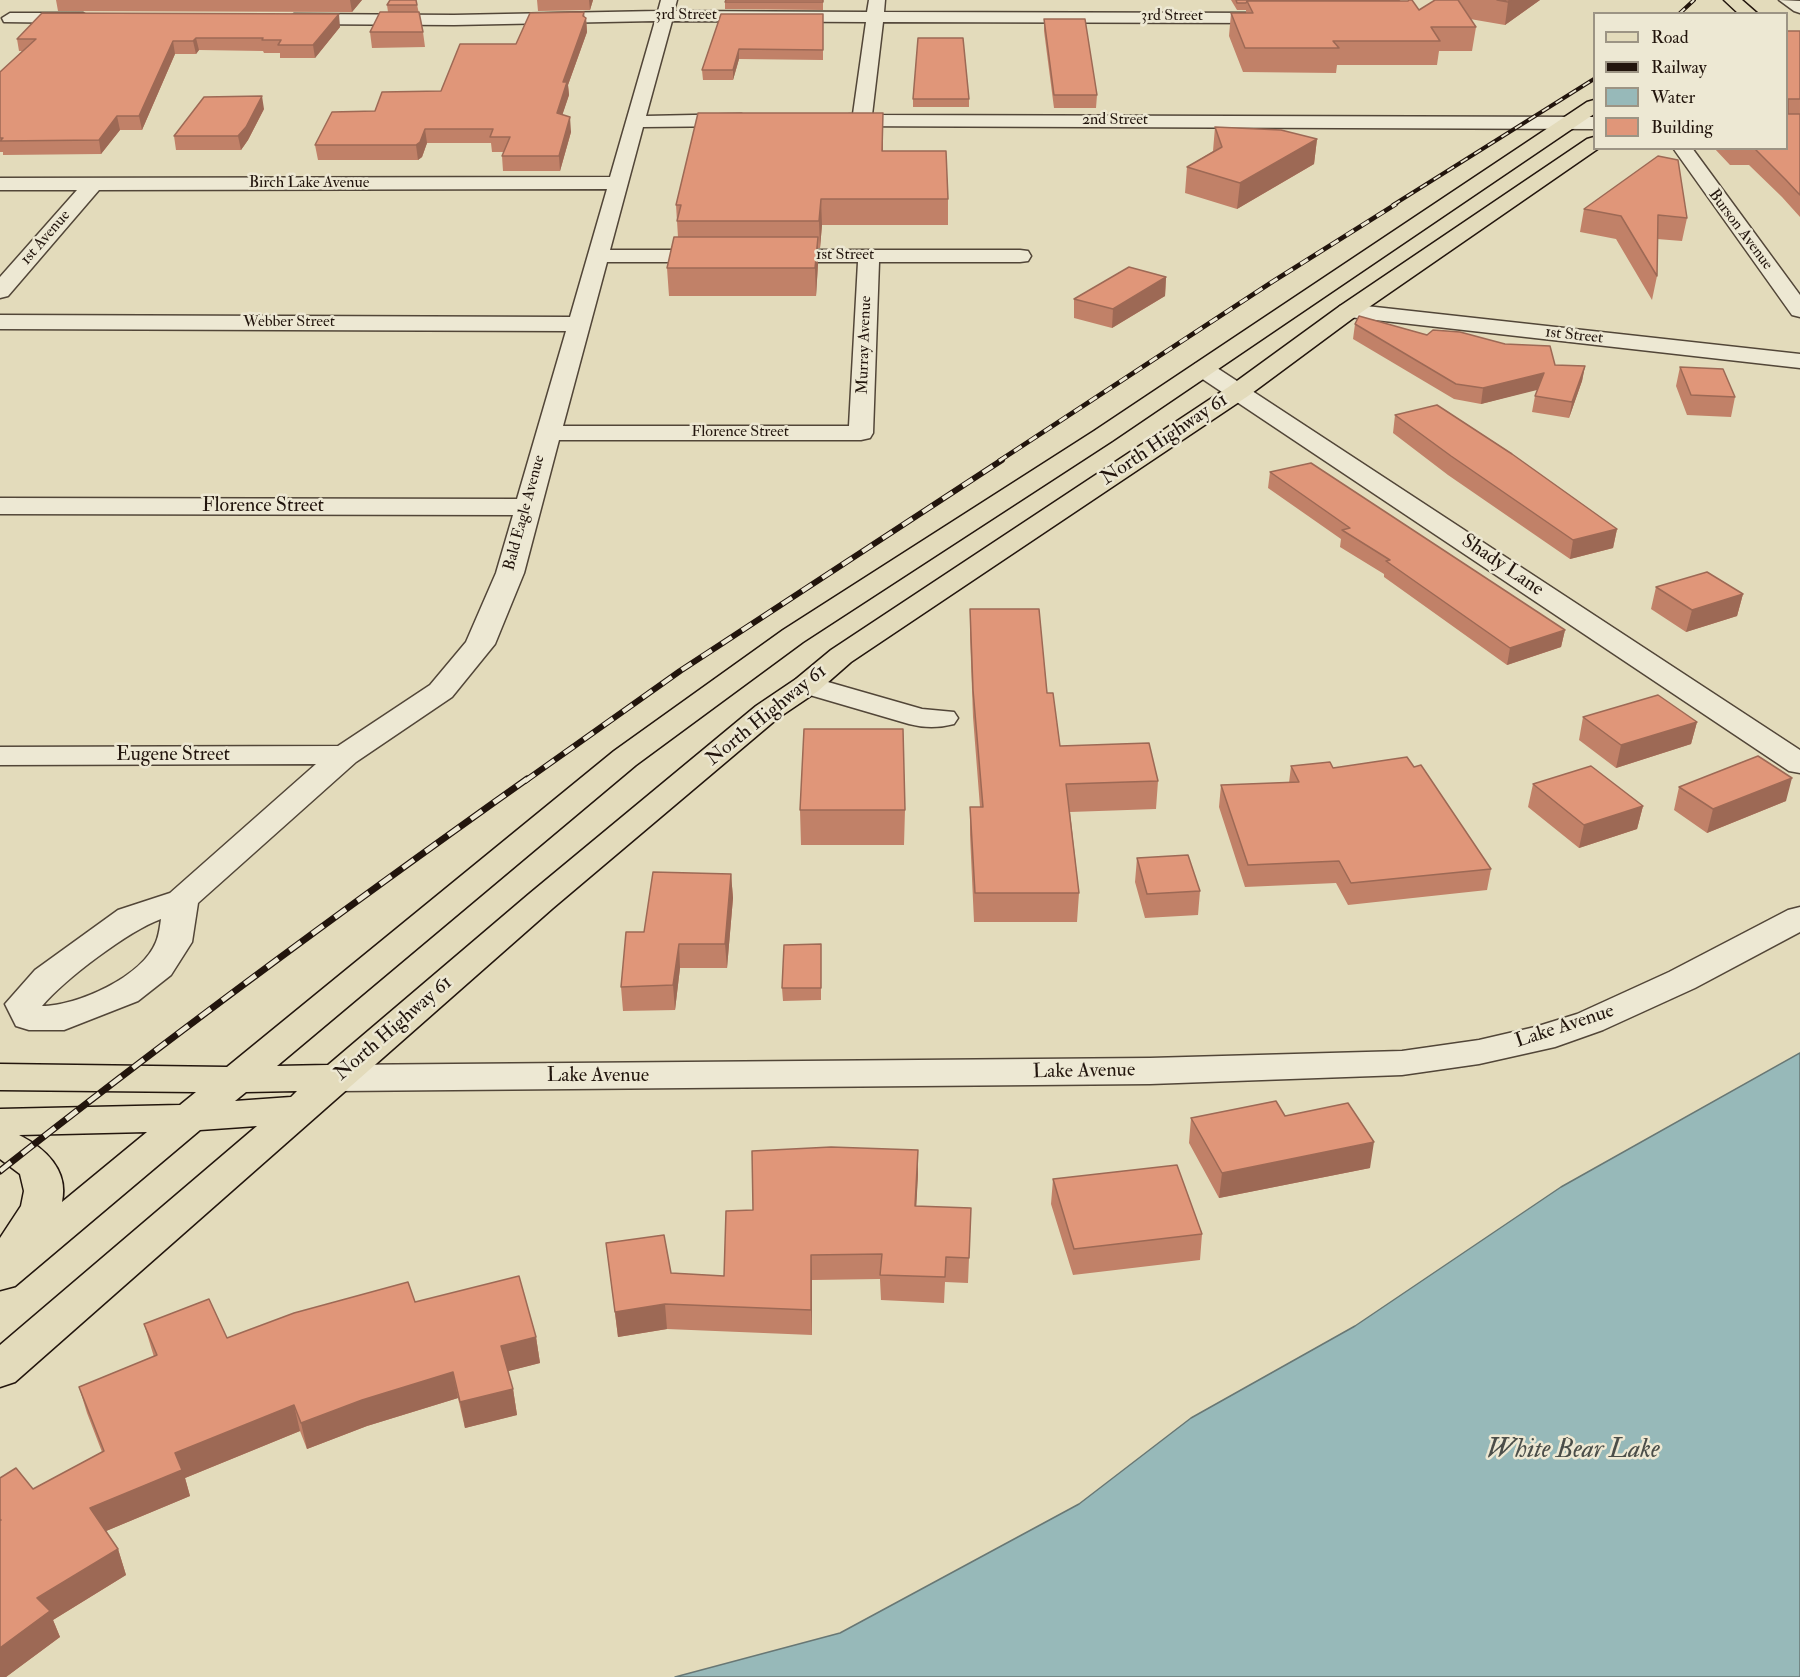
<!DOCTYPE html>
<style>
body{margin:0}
#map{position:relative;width:1800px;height:1677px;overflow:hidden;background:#e3dbbb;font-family:"IM FELL Double Pica",serif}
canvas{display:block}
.legend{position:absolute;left:1593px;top:12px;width:195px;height:138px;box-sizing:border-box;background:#ede8d3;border:2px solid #9c9484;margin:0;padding:8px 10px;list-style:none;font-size:18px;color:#22150d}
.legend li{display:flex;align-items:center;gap:12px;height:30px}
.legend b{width:30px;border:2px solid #9c9484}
</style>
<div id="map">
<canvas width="1800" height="1677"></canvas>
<ul class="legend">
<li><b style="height:8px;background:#e3dbbb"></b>Road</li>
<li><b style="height:8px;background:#22150d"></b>Railway</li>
<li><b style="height:16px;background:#97b9b9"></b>Water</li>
<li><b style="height:16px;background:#e09679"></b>Building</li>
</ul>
</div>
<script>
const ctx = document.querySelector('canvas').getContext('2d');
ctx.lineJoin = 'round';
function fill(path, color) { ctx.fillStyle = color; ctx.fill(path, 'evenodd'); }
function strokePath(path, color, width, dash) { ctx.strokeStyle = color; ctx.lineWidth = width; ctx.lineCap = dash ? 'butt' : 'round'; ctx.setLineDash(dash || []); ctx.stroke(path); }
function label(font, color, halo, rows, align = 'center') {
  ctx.font = font + ' "IM FELL Double Pica",serif'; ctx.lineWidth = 5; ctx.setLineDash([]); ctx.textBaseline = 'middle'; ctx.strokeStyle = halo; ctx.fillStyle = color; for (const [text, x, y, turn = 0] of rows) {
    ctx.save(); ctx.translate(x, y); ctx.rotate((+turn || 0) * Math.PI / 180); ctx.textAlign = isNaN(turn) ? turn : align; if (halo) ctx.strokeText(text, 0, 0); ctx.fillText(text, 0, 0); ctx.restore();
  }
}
const water = new Path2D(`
 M1800 1053V1677H675L840 1633 1079 1504 1191 1418 1355 1326 1561 1187Z`);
fill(water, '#97b9b9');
strokePath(water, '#687774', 1.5);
const minor = new Path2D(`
 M661 0H677L674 11 867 12 869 0H885L884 12 1274 13 1282 18 1274 23 883 22 872 115 1594 117V129L837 126 830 124 828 120 830 116 853 114 866 22 672 21 646 116 741 114 748 116 750 120 748 124 741 126 643 127 610 250H715L723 251 726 256 723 261 715 262H607L563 426H849L858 262H772L764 261 761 256 764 251 772 250H1020L1028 251 1031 256 1028 261 1020 262H879L873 433 870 438 861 440H559L524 573 495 644 452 697 356 762 198 903 192 942 171 975 138 1001 64 1030H29L16 1026 5 1004 35 970 118 910 170 893 316 764 0 765V747L338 746 430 685 466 642 496 573 513 515 0 514V498L517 499 566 331 0 329V315L570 317 607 189 99 190 8 296 0 298V277L77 190H0V178L610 177 655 21 454 25 294 24 286 19 294 14 454 15 658 11ZM161 919C160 926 159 935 156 942 142 977 77 1006 42 1006 65 979 128 931 161 919Z
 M1779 0 1800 1V13L1794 11Z
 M10 13H83L91 18 83 23 4 22 2 18Z
 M1673 148H1692L1800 295V317L1792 315Z
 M1348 304 1800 354V368L1340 316 1337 311 1340 306Z
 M1203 362 1211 364 1800 750V773L1789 771 1195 374 1191 369 1195 364Z
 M807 676 922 709 954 712 958 718 954 724C939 728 924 728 909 724L796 691 792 685 796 679Z
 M1800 907V932L1695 988 1603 1030 1555 1047 1479 1064 1402 1075 1150 1084 338 1091 325 1087 319 1078 325 1069 338 1065 1150 1058 1402 1051 1479 1040 1535 1027 1577 1014 1669 972 1788 910Z`);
const major = new Path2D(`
 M1724 0H1742L1758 14H1739Z
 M1594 100V114L1112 441 803 642 636 765 277 1066 328 1065 529 894 756 706 796 679 831 650 1230 386 1340 306 1587 139 1594 137V148H1599L1356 316 1248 396 851 662 818 691 778 718 553 908 15 1382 0 1387V1345L257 1126 200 1130 15 1286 0 1290V1238L21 1206 24 1191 20 1174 0 1159V1109L180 1105 196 1092 0 1090V1064L227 1067 614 751 783 630 1094 431 1587 102ZM297 1091 291 1097 235 1101 246 1092ZM147 1132 62 1202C69 1170 45 1148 19 1135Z`);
strokePath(minor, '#524638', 3);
strokePath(major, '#22150d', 3);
fill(minor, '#ede8d3');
fill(major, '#e3dbbb');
const railFar3 = new Path2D(`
 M1679 14 1694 0
 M1393 205 1594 79`);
const railFar2 = new Path2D(`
 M999 461 1272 282 1396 204`);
const railFar1 = new Path2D(`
 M525 781 680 671 1002 460`);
const rail = new Path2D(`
 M0 1171C172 1035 348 906 527 779`);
strokePath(railFar3, '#22150d', 4);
strokePath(railFar2, '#22150d', 4.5);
strokePath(railFar1, '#22150d', 6);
strokePath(rail, '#22150d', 7);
strokePath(railFar3, '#ede8d3', 2, [8]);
strokePath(railFar2, '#ede8d3', 3, [9]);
strokePath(railFar1, '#ede8d3', 4, [12]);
strokePath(rail, '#ede8d3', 4.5, [14]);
fill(new Path2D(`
 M56 0H362L352 12 58 11Z
 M416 0 423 32 425 47 372 48 370 32 388 12 387 5Z
 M537 0H593L590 10 538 11Z
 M823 0V10L725 9V2Z
 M1231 0H1399L1419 10 1435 0H1540L1505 25 1470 19 1476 27 1472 51H1439L1437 65H1337L1336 73 1243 72 1229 36 1231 13H1246V10H1237Z
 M721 14H823V60L739 59 733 80H703L702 70Z
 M585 17 586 18 587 32 568 85 569 95 562 115 571 132 560 171H503L502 156 504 152H492L491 143H427L422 157 418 160H318L315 145 375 111 441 91 516 44Z
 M1044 19 1097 95 1096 108H1054L1044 31Z
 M340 27 315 58H280V53H264L263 51 199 50 196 54H175L142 130H120L101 154 3 155V152H0V72L22 51H19L17 39Z
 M1786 31H1800V217L1782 197 1749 165H1730L1714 148H1786Z
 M913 99H969V107H913Z
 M264 109 248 140 241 150H176L174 136Z
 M1215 127 1317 139 1314 164 1237 209 1185 193 1187 167 1213 151Z
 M883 138V151L948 199V225H822L820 248H818V264L816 296H669L667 268 678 237 676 205Z
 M1584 209 1687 218 1682 241 1657 239V276L1652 300 1616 239 1580 232Z
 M1166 277 1165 296 1112 328 1074 318V299Z
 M1355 324 1427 335 1555 365 1585 366 1582 381 1569 418 1532 412 1535 396 1538 389 1481 404 1454 399 1353 339Z
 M1680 367 1735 397 1731 417 1687 415 1676 386Z
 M1395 415 1617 529 1613 548 1570 559 1448 475 1393 433Z
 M1270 472 1565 630 1561 647 1507 665 1384 577V574L1340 547 1341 539 1268 488Z
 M1656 587 1743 594 1737 616 1686 632 1651 609Z
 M970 609 1047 693 1060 746 1158 781 1156 809 1070 812 1079 893 1077 922H974L970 835V807H980L973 717 970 635Z
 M1583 717 1697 722 1691 744 1616 768 1579 740Z
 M1291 766 1333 768 1491 869 1487 890 1348 905 1336 883 1245 887 1219 807 1221 785 1289 783Z
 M1533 784 1643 806 1637 829 1579 848 1528 807Z
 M1679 787 1786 801 1707 833 1674 810Z
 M800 810H905L904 845H801Z
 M1137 858 1200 891 1198 915 1145 918 1135 882Z
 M731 874 733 898 727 968H680L675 1010 623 1011 621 987 644 932Z
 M821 944V1000L783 1001 782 988Z
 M1285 1116 1370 1168 1219 1198 1189 1143 1191 1118Z
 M918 1174 916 1206 971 1208 968 1283 945 1282 944 1303 881 1300 880 1279 812 1280V1335L667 1329 618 1337 606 1243 671 1273 724 1276 753 1210Z
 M1053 1179 1202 1234 1200 1260 1073 1275 1051 1204Z
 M415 1302 536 1337 540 1363 508 1371 513 1389 517 1415 465 1428 458 1398 367 1426 307 1449 300 1431 185 1478 190 1496 106 1531 118 1549 126 1575 53 1620 60 1637 6 1677H0V1478L33 1489 102 1452 87 1413 79 1387 154 1357 144 1324 227 1338Z`), '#c18168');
fill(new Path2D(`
 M350 0H362L352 12Z
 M589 0H593L590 10Z
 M1511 0H1540L1505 25 1508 2Z
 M584 12 585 22 586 18 587 32 568 85 569 95 558 128 557 113 563 82Z
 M339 14 340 27 315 58 313 45Z
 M196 38 199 50 196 54 193 41Z
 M173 41 175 54 142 130 139 116Z
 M739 49V59L733 80V70Z
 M262 96 264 109 248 140 241 150 238 136Z
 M883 113V138L882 176V151Z
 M117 116 120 130 101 154 99 140Z
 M570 117 571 132 560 171 559 156Z
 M425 129 427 143 422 157 418 160 416 145Z
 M1317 139 1314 164 1237 209 1240 183Z
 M821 199 822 225 820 248 819 221Z
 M818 237V264L816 296 815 268Z
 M1166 277 1165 296 1112 328 1113 309Z
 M1585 366 1582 381 1569 418 1572 402Z
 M1544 373 1541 389 1481 404 1483 388Z
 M1617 529 1613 548 1570 559 1573 540Z
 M1743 594 1737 616 1686 632 1692 610Z
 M1565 630 1561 647 1507 665 1510 648Z
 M1697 722 1691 744 1616 768 1621 745Z
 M1792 778 1786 801 1707 833 1713 809Z
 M1643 806 1637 829 1579 848 1584 825Z
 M731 874 733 898 727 968 725 944Z
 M679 944 680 968 675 1010 673 985Z
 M1374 1142 1370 1168 1219 1198 1222 1173Z
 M918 1150V1174L915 1231V1206Z
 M811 1255 812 1280V1335L811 1310Z
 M665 1304 667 1329 618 1337 615 1312Z
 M536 1337 540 1363 505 1372 501 1346Z
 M453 1372 458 1398 367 1426 307 1449 301 1423 362 1400Z
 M513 1389 517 1415 465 1428 460 1402Z
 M294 1405 300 1431 185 1478 190 1496 99 1534 90 1508 175 1453Z
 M118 1549 126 1575 53 1620 60 1637 6 1677H0V1648L37 1598Z`), '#9d6955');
const building = new Path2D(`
 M390 0H416L417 5H387Z
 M726 0H823V2H725Z
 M1236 0H1399V1H1247L1246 3H1237Z
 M1409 0H1412L1419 10 1435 0H1458L1476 27H1431L1440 41H1333L1339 48H1245L1231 13H1253L1247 1H1408Z
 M1497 0H1511L1508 2Z
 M380 12H419L423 32H370Z
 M584 12 583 16 586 18 563 82H567L557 113 570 117 559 156H502L510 137H490L493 129H425L420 142 416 145H315L332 112 375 111 382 92 441 91 460 44H516L530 13Z
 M42 13 339 14 313 45H278L281 40H262L263 38H196L193 41H173L139 116H117L99 140 0 141 3 138H0V72L36 39H17Z
 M721 14H823V50L739 49 733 70H702Z
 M1044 19H1085L1097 95H1054Z
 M1786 31H1800V99H1788V114H1800V195L1786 180 1754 148H1786Z
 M918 38H963L969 99H913Z
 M262 96 246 127 238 136H174L204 97Z
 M698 113H883L882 151H946L948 199H821L819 221H677L681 205H676Z
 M1215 127 1281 130 1317 139 1240 183 1187 167 1222 147Z
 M1658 156 1678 160 1687 218 1658 215 1657 276 1621 216 1584 209Z
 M674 237H818L815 268H667Z
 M1129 267 1166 277 1113 309 1074 299Z
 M1359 316 1427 335 1433 330 1460 332 1505 344 1550 346 1555 365 1585 366 1572 402 1535 396 1544 373 1483 388 1456 384 1355 324Z
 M1680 367 1723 369 1735 397 1691 395Z
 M1437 405 1512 454 1617 529 1573 540 1451 456 1395 415Z
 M1311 463 1565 630 1510 648 1386 561 1390 560 1342 530 1350 528 1270 472Z
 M1707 572 1743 594 1692 610 1656 587Z
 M970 609H1039L1047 693H1053L1060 746 1149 743 1158 781 1066 784 1079 893H975L970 807H983L973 690Z
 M1658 695 1697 722 1621 745 1583 717Z
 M804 729H903L905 810H800Z
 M1758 756 1792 778 1713 809 1679 787Z
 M1407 757 1414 767 1421 765 1491 869 1351 883 1339 861 1248 865 1221 785 1299 782 1291 766 1330 762 1333 768Z
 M1591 766 1643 806 1584 825 1533 784Z
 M1188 855 1200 891 1147 894 1137 858Z
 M653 872 731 874 725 944H679L673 985 621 987 626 932H644Z
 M821 944V988H782L784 945Z
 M1276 1101 1285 1116 1348 1103 1374 1142 1222 1173 1191 1118Z
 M831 1147 918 1150 915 1206 971 1208 969 1258 946 1257 945 1277 880 1275 882 1254 811 1255V1310L665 1304 615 1312 606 1243 664 1235 671 1273 724 1276 726 1211 753 1210 752 1151Z
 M1177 1165 1202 1234 1074 1249 1053 1179Z
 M519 1276 536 1337 501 1346 513 1389 460 1402 453 1372 362 1400 301 1423 294 1405 175 1453 182 1470 90 1508 118 1549 37 1598 50 1611 0 1648V1521L1 1520 0 1519V1478L16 1468 33 1489 104 1451 79 1387 157 1355 144 1324 209 1299 227 1338 294 1313 408 1282 415 1302Z`);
fill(building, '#e09679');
strokePath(building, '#9d6955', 1.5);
label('16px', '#22150d', '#ede8d3', [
 ["3rd Street",686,16],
 ["3rd Street",1172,17],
 ["2nd Street",1115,121],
 ["Birch Lake Avenue",309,184],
 ["Burson Avenue",1740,230,53],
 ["1st Avenue",46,238,-49],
 ["1st Street",845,256],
 ["Webber Street",289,323],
 ["1st Street",1574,336,6],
 ["Murray Avenue",865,345,-88],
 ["Florence Street",740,433],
 ["Bald Eagle Avenue",525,513,-75]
]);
label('20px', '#22150d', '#ede8d3', [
 ["North Highway 61",1165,440,-34],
 ["Florence Street",263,507],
 ["Shady Lane",1502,566,34],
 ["North Highway 61",767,716,-39],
 ["Eugene Street",173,756],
 ["Lake Avenue",1565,1027,-18],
 ["North Highway 61",394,1029,-41],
 ["Lake Avenue",1084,1072,-1],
 ["Lake Avenue",598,1077]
]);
label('italic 26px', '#4b4e49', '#ede8d3', [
 ["White Bear Lake",1573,1451]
]);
</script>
